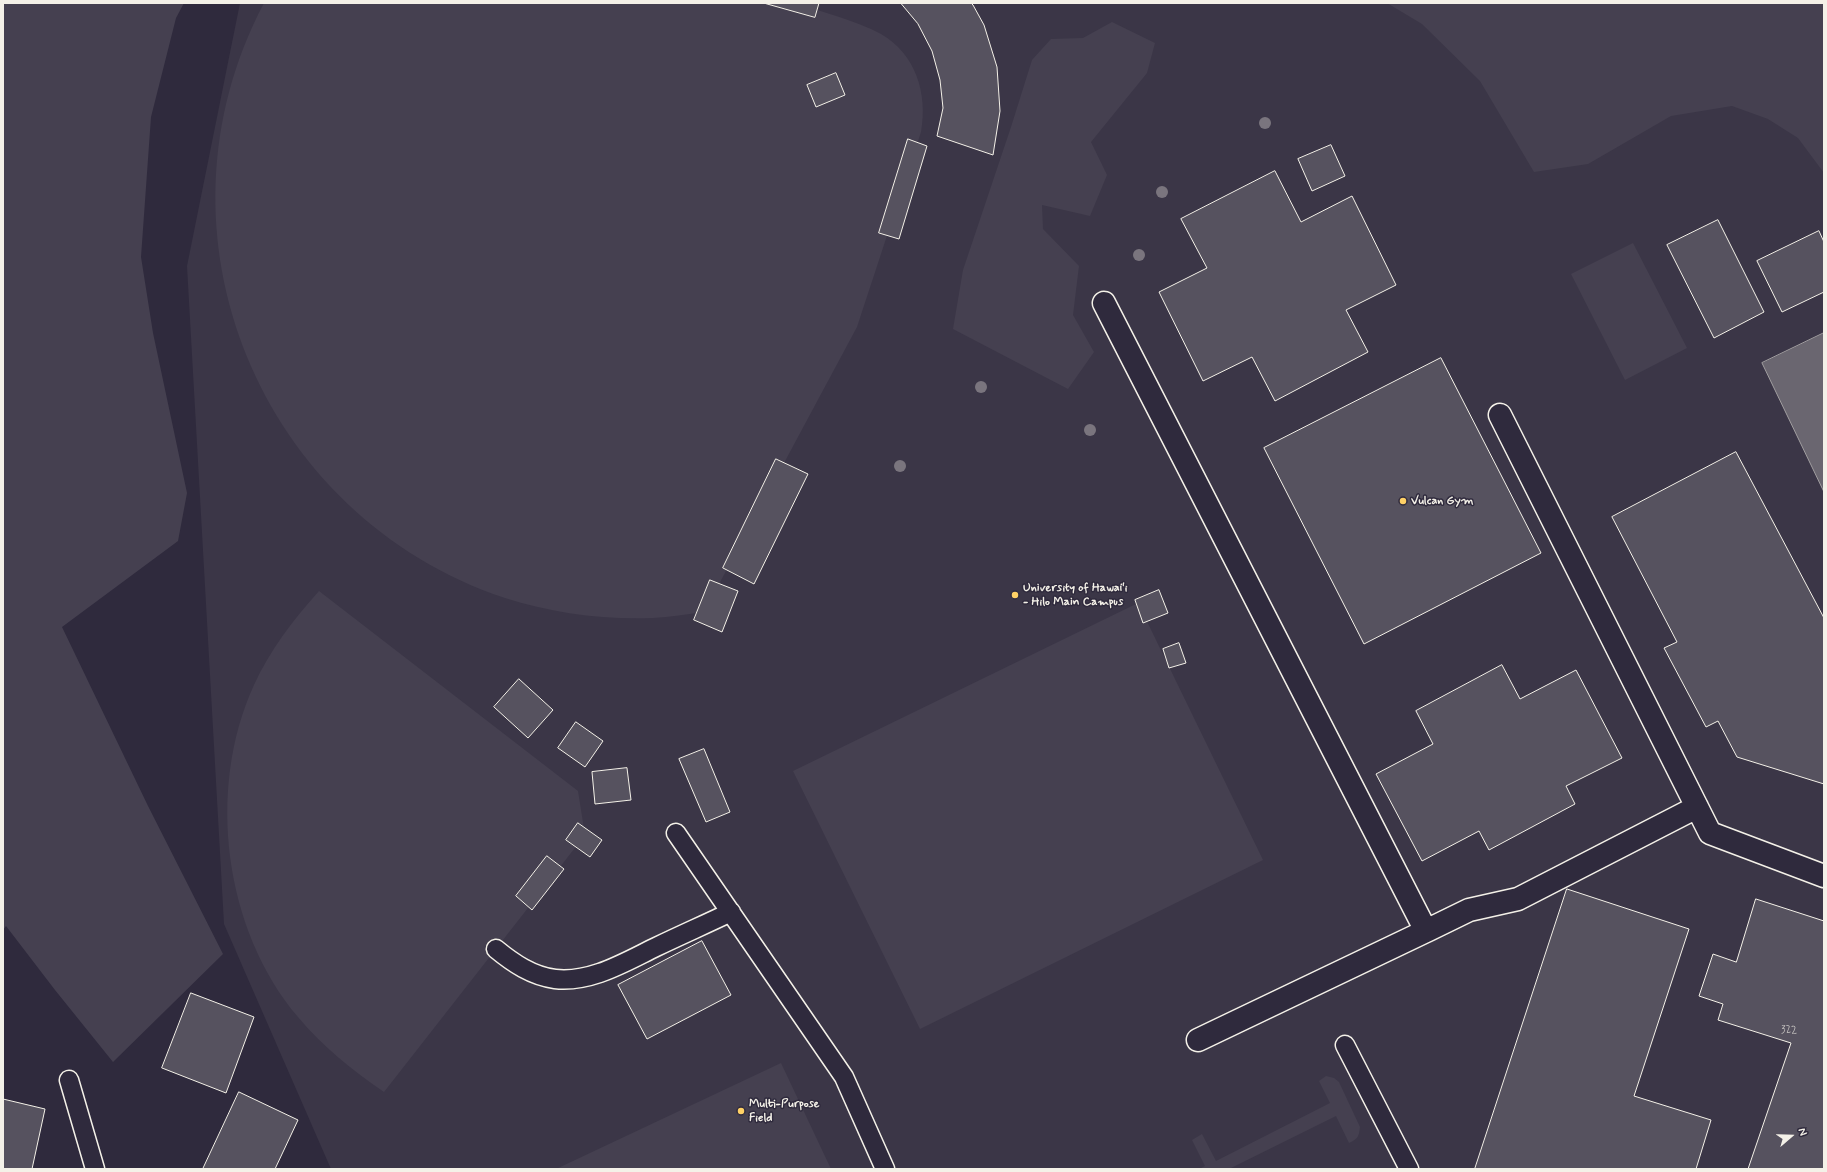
<!DOCTYPE html>
<meta charset="utf-8">
<style>
body{margin:0}
#map{position:relative;width:1827px;height:1172px;overflow:hidden;background:#2f2a3d;font-family:Mynerve,sans-serif}
canvas{display:block}
.frame{position:absolute;inset:0;border:4px solid #f4f1e8;pointer-events:none}
.north{position:absolute;left:1771px;top:1116px;width:40px;height:40px;-webkit-text-stroke:3px #2f2a3d;paint-order:stroke;rotate:70deg;font-size:11px;font-weight:700;line-height:16px;text-align:center;color:#f4f1e8}
.north::after{content:'';display:block;margin:auto;width:14px;height:18px;background:#f4f1e8;clip-path:polygon(50% 0,100% 100%,50% 72%,0 100%)}
</style>
<div id="map">
<canvas width="1827" height="1172"></canvas>
<div class="frame"></div>
<div class="north">N</div>
</div>
<script>
const ctx = document.querySelector('canvas').getContext('2d');
ctx.lineJoin = 'round';
function fill(path, color) { ctx.fillStyle = color; ctx.fill(path, 'evenodd'); }
function strokePath(path, color, width, dash) { ctx.strokeStyle = color; ctx.lineWidth = width; ctx.lineCap = dash ? 'butt' : 'round'; ctx.setLineDash(dash || []); ctx.stroke(path); }
function label(font, color, halo, rows, align = 'center') {
  ctx.font = font + ' Mynerve,sans-serif'; ctx.lineWidth = 3; ctx.setLineDash([]); ctx.textBaseline = 'middle'; ctx.strokeStyle = halo; ctx.fillStyle = color; for (const [text, x, y, turn = 0] of rows) {
    ctx.save(); ctx.translate(x, y); ctx.rotate((+turn || 0) * Math.PI / 180); ctx.textAlign = isNaN(turn) ? turn : align; if (halo) ctx.strokeText(text, 0, 0); ctx.fillText(text, 0, 0); ctx.restore();
  }
}
fill(new Path2D(`
 M240 3H1824V1169H331L224 924 187 266Z`), '#3b3647');
fill(new Path2D(`
 M3 3H184L176 18 151 117 141 257 153 333 187 493 178 541 62 627 148 806 223 954 113 1062 55 990 6 926 3 930Z
 M264 3H796C824 13 855 20 881 34 916 54 928 94 921 132L857 327 704 612C687 614 670 617 653 618 603 620 552 613 505 598 260 516 142 233 264 3Z
 M1387 3H1824V173L1798 138 1768 119 1732 106 1671 116 1588 164 1534 172 1480 81 1422 24Z
 M1112 22 1155 43 1147 73 1091 142 1107 175 1090 216 1042 205 1043 229 1079 266 1073 315 1094 352 1068 389 953 329 963 270 1011 127 1032 60 1051 39 1083 38Z
 M1633 243 1687 348 1625 380 1571 274Z
 M319 591 578 791 585 835 384 1092C352 1070 323 1047 298 1017 224 930 206 789 254 685 270 650 293 620 319 591Z
 M1138 603 1263 860 920 1029 793 771Z
 M781 1063 831 1169H556Z
 M1326 1076 1334 1078 1339 1082 1360 1127C1359 1136 1358 1139 1349 1143L1336 1116 1229 1169H1199L1205 1166 1192 1140 1202 1134 1216 1161 1330 1103 1319 1081Z`), '#454050');
const water = new Path2D(`
 M1824 333V492L1762 363Z`);
fill(water, '#6a6670');
strokePath(water, '#a19ea0', 1);
const building = new Path2D(`
 M764 3H819L815 17Z
 M901 3H971L973 5 984 25 997 67 1000 111 993 155 937 136 943 108 940 80 932 51 918 24Z
 M836 73 845 95 816 107 807 85Z
 M908 139 927 146 899 239 879 233Z
 M1331 145 1345 176 1312 191 1298 159Z
 M1275 171 1301 222 1352 196 1396 285 1346 310 1368 352 1275 401 1252 357 1203 381 1159 292 1207 268 1181 219Z
 M1718 220 1764 312 1714 338 1667 245Z
 M1819 231 1824 242V292L1782 312 1757 261Z
 M1441 358 1541 553 1364 644 1264 448Z
 M1736 452 1824 618V784L1737 757 1718 721 1706 727 1664 648 1677 642 1612 517Z
 M776 459 808 474 754 584 723 568Z
 M710 580 738 591 722 632 694 620Z
 M1159 590 1168 613 1143 623 1135 600Z
 M1179 643 1186 663 1169 668 1163 649Z
 M1502 665 1520 699 1576 670 1622 758 1566 786 1575 804 1489 850 1479 831 1422 861 1376 774 1433 744 1416 711Z
 M519 679 553 710 528 738 494 707Z
 M576 722 603 741 585 767 558 748Z
 M704 749 730 812 706 822 679 759Z
 M627 768 631 800 595 804 592 772Z
 M578 823 602 840 590 857 566 840Z
 M547 856 564 869 532 910 516 896Z
 M1567 889 1689 929 1634 1096 1711 1120 1696 1169H1475Z
 M1756 899 1824 921V1169H1748L1791 1043 1718 1020 1723 1004 1699 996 1713 954 1736 962Z
 M702 941 731 995 647 1039 618 985Z
 M191 993 254 1017 226 1093 162 1068Z
 M239 1092 298 1120 275 1169H203Z
 M3 1099 45 1109 32 1169H3Z`);
fill(building, '#56525f');
strokePath(building, '#f4f1e8', 1);
const lane = new Path2D(`
 M676 833 844 1077 885 1169
 M496 949C513 963 532 976 555 979 591 983 625 962 656 947 681 935 706 924 731 912
 M1345 1045 1409 1169
 M69 1080 95 1169`);
const street = new Path2D(`
 M1104 303 1426 931 1469 910 1518 899 1697 807
 M1500 415 1710 833 1824 876
 M1198 1040 1426 931`);
strokePath(lane, '#f4f1e8', 21);
strokePath(street, '#f4f1e8', 25);
strokePath(lane, '#2f2a3d', 18);
strokePath(street, '#2f2a3d', 22);
ctx.fillStyle = '#7a757e';
for (const [x, y] of [
 [1265,123],
 [1162,192],
 [1139,255],
 [981,387],
 [1090,430],
 [900,466]
]) { ctx.beginPath(); ctx.arc(x, y, 6, 0, 2 * Math.PI); ctx.fill(); }
for (const [x, y, r, color] of [
 [1403,501,4,"#ffd166"],
 [1015,595,4,"#ffd166"],
 [741,1111,4,"#ffd166"]
]) { const dot = new Path2D(); dot.arc(x, y, r, 0, 2 * Math.PI); ctx.fillStyle = color; ctx.fill(dot); strokePath(dot, '#2f2a3d', 1.5); }
label('10px', '#ccc9c6', null, [
 ["322",1789,1031]
]);
label('bold 12px', '#f4f1e8', '#2f2a3d', [
 ["Vulcan Gym",1411,501],
 ["University of Hawaiʻi",1023,588],
 ["- Hilo Main Campus",1023,602],
 ["Multi-Purpose",749,1104],
 ["Field",749,1118]
], 'left');
</script>
